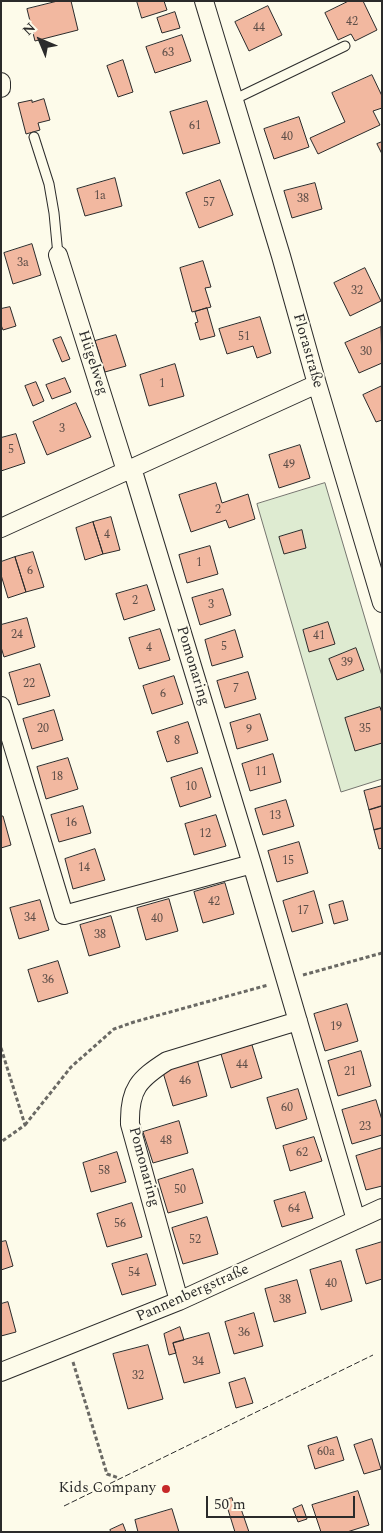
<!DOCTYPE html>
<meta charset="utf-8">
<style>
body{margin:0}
#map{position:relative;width:383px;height:1533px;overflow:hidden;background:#fdfbea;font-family:Spectral,serif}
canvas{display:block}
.frame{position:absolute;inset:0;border:2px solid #2b2b2b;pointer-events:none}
.north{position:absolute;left:15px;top:15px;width:50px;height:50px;-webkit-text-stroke:4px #fdfbea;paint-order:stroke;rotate:315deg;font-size:14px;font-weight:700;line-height:20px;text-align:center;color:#2b2b2b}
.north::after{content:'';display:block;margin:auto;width:18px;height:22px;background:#2b2b2b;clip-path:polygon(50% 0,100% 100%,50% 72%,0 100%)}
.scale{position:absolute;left:206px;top:1496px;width:149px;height:22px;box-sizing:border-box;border:2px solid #2b2b2b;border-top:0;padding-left:6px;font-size:15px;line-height:18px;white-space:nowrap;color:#2b2b2b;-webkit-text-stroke:4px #fdfbea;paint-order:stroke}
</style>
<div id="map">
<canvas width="383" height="1533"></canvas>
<div class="frame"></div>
<div class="north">N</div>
<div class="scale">50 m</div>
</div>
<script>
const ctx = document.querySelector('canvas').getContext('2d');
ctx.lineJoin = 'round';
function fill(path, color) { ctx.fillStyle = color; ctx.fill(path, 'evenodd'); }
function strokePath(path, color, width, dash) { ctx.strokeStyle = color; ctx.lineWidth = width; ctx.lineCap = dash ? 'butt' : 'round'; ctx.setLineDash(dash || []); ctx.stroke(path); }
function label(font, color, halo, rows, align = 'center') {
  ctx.font = font + ' Spectral,serif'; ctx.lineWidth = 4; ctx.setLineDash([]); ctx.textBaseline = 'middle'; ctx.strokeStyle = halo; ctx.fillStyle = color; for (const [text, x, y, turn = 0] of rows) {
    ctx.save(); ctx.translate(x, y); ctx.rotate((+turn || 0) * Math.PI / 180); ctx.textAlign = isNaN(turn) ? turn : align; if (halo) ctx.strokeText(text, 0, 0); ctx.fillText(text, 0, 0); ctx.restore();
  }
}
const green = new Path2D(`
 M325 483 382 676V779L341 792 257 504Z`);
fill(green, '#deebd1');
strokePath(green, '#74746e', 1);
const building = new Path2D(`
 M58 1H71L78 30 35 41 27 9Z
 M137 1H164L167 10 142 18Z
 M349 1H363L377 30 355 41 351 34 338 40 325 13Z
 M268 6 282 35 249 51 235 22Z
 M175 12 180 28 162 33 157 18Z
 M182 35 191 61 155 73 146 47Z
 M123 60 133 92 118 97 107 66Z
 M372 75 382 96V108L373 111 380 125 318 154 310 138 345 122 332 93Z
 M44 99 50 120 38 123 40 130 26 134 18 103 32 100V102Z
 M207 101 220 143 183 154 170 112Z
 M299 117 309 147 274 159 264 129Z
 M382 142V154L377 144Z
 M115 178 122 206 85 216 77 189Z
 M220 180 233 215 199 228 186 193Z
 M315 183 322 209 292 218 284 191Z
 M32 244 41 275 13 284 4 253Z
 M203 261 211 287 205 288 211 307 192 312 180 268Z
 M365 268 381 301 350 316 334 283Z
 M10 307 16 326 3 330 1 325V309Z
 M207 308 215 336 200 340 195 323 198 322 195 312Z
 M260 317 271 353 257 358 253 346 227 354 219 329Z
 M381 327 382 363 359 373 345 343Z
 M116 335 126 366 105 372 95 341Z
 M61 337 70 359 62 362 53 340Z
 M175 364 184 396 149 406 140 375Z
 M65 378 71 392 52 399 46 385Z
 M36 382 44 401 33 406 25 386Z
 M382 386V420L376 422 363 395Z
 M76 403 91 437 47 455 33 422Z
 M16 434 25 463 1 471V438Z
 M300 445 310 478 279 488 269 455Z
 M216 483 222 503 248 494 255 519 229 528 226 520 191 532 179 495Z
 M111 517 120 550 103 554 93 522Z
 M93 522 103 554 85 560 76 528Z
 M302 530 306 548 284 554 279 537Z
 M210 546 218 574 187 583 179 555Z
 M33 552 44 587 26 592 15 557Z
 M15 557 26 592 8 598 1 575V562Z
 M147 585 155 610 124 620 116 594Z
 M223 589 231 615 200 625 192 598Z
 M27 618 35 647 4 657 1 647V625Z
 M328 622 335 644 309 652 303 630Z
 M160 629 170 660 139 669 129 638Z
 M235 630 243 657 212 666 205 640Z
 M356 648 364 670 337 680 329 659Z
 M40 664 50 696 18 705 9 673Z
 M248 672 256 699 225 708 217 681Z
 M174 676 183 704 152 714 143 686Z
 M380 707 382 713V743L355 751 345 718Z
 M54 710 63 740 32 749 23 719Z
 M260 714 268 740 237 749 230 723Z
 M188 722 198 753 167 762 157 732Z
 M273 754 281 782 250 791 242 764Z
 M68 758 78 789 46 799 37 767Z
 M202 768 211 797 180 807 171 778Z
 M382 786V806L369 810 364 791Z
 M286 800 294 826 263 835 255 809Z
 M83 806 91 833 59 842 51 815Z
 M382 806V828L374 830 369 810Z
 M216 815 226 846 194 855 185 824Z
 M1 816H3L11 845 1 848Z
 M382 828V848L379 849 374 830Z
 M299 842 308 873 277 882 268 851Z
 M95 849 105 880 73 889 65 859Z
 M225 883 234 914 203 923 194 892Z
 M314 891 323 923 292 932 283 901Z
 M169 899 178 931 146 940 137 908Z
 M40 900 49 930 19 939 10 908Z
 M343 901 348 920 334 924 329 905Z
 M111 916 120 947 89 956 80 925Z
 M58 961 68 993 38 1002 28 970Z
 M347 1004 358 1041 325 1051 314 1014Z
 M252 1045 262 1078 231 1088 221 1054Z
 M361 1051 371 1086 338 1096 328 1061Z
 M197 1059 207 1096 173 1106 162 1069Z
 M298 1089 307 1119 276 1129 267 1098Z
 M376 1100 382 1120V1135L352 1144 342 1110Z
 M179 1121 188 1153 153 1163 143 1132Z
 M314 1137 322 1161 290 1171 283 1146Z
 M382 1148V1186L366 1190 356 1156Z
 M117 1152 126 1182 91 1192 83 1163Z
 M193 1169 203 1203 168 1213 158 1180Z
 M305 1192 313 1218 282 1227 274 1201Z
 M132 1203 142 1237 107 1247 97 1214Z
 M207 1217 218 1254 183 1264 172 1228Z
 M6 1241 13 1266 1 1270V1242Z
 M382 1242V1279L366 1284 356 1250Z
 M147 1254 156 1285 122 1295 112 1264Z
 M341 1261 352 1301 321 1310 310 1270Z
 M297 1280 306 1313 274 1322 265 1289Z
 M8 1302 16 1332 1 1336V1304Z
 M254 1313 263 1346 234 1354 225 1322Z
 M180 1327 184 1340 173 1343 176 1353 169 1355 164 1334Z
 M209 1333 220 1373 184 1383 173 1343Z
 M148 1345 163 1399 128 1409 113 1354Z
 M245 1378 253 1403 236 1408 229 1383Z
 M337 1437 344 1460 315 1469 308 1446Z
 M372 1439 381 1469 364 1474 354 1445Z
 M358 1491 369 1525 347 1532H321L312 1505Z
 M232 1498 234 1505 239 1503 249 1532H235L225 1500Z
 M302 1505 307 1519 298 1522 293 1509Z
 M172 1509 179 1532H138L135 1520Z
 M123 1524 126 1532H111L110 1530Z`);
fill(building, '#f2b8a0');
strokePath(building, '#2b2b2b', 1);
const service = new Path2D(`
 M233 100 345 46
 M34 137 49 184 54 213 58 255`);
const minor = new Path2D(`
 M204 1 281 256 317 384 382 603
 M1 82V88
 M58 255 126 471
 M132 468 252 864 356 1220
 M1 528 317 384
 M1 706 64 915 252 864
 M179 1301 130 1124C129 1089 139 1079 167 1061L298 1021
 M1 1372 179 1301 382 1208`);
strokePath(service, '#2b2b2b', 11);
strokePath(minor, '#2b2b2b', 20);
strokePath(new Path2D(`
 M303 975 382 953
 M1 1048 25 1125 1 1142
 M25 1125 71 1067 114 1029 134 1022 268 985
 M73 1362 107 1474 119 1478`), '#6a6964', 3, [4, 2.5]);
strokePath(service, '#fdfbea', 9);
strokePath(minor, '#fdfbea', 18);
strokePath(new Path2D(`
 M64 1506 373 1355`), '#2b2b2b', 1, [6, 2.5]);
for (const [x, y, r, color] of [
 [166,1489,5,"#c62828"]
]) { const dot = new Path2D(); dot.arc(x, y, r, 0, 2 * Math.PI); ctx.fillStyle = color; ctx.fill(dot); strokePath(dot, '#fdfbea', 2); }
label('12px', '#5d4e48', null, [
 ["42",352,23],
 ["44",259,29],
 ["63",168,54],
 ["61",195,127],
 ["40",287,138],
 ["1a",100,197],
 ["38",303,200],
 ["57",209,204],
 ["3a",23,264],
 ["32",357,292],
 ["51",244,338],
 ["30",366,353],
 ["1",162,385],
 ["3",62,430],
 ["5",11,451],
 ["49",289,466],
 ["2",218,511],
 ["4",107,536],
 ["1",199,564],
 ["6",30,572],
 ["2",135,602],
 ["3",211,606],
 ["24",17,636],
 ["41",319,637],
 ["5",224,648],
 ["4",149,649],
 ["39",347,664],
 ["22",29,685],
 ["7",236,690],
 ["6",163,695],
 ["20",43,730],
 ["35",365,730],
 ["9",249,731],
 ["8",177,742],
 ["11",261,773],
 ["18",57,778],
 ["10",191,788],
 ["13",275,817],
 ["16",71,824],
 ["12",205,835],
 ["15",288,862],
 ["14",84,869],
 ["42",214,903],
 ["17",303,912],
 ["34",30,919],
 ["40",157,920],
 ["38",100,936],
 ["36",48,981],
 ["19",336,1028],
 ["44",242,1066],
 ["21",350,1073],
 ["46",185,1082],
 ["60",287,1109],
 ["23",365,1128],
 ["48",166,1142],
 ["62",302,1154],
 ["58",104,1172],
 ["50",180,1191],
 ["64",294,1210],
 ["56",120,1225],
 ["52",195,1241],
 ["54",134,1274],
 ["40",331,1285],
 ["38",285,1301],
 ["36",244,1334],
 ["34",198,1363],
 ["32",138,1377],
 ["60a",326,1453]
]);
label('15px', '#2b2b2b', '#fdfbea', [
 ["Florastraße",307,351,74],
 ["Hügelweg",92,363,72],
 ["Pomonaring",192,666,73],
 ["Pomonaring",143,1167,75],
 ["Pannenbergstraße",193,1294,-24]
]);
label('15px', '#2b2b2b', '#fdfbea', [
 ["Kids Company",156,1489]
], 'right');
</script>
